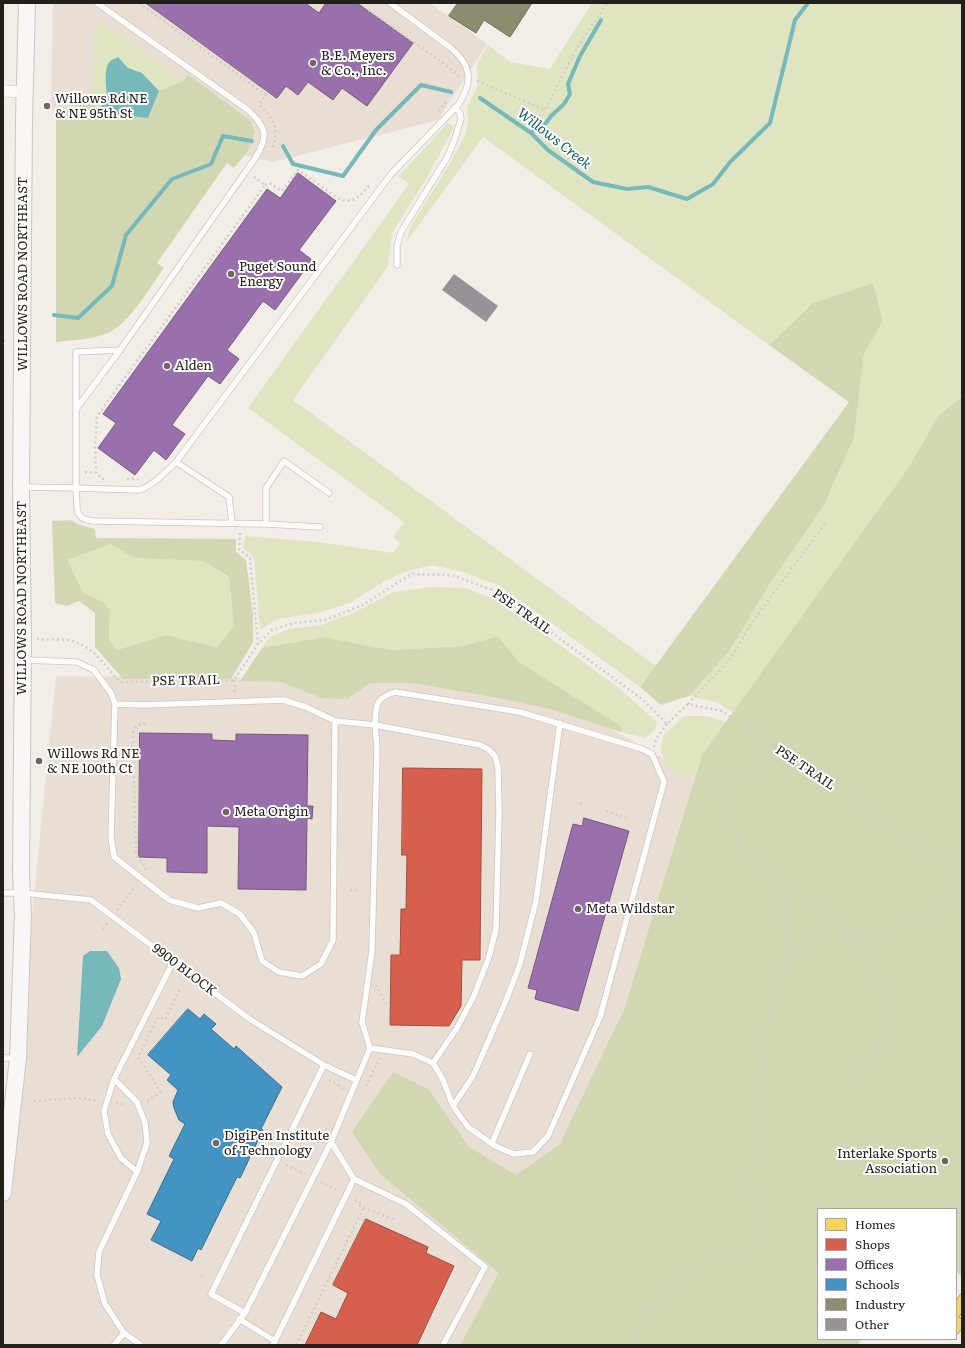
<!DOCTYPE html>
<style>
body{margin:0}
#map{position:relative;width:965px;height:1348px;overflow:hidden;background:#f2ede7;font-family:Literata,serif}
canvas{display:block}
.frame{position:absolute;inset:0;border:4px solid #23201c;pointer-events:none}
.legend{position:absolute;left:817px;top:1208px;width:140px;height:132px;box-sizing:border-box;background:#fff;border:1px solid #a7a6a4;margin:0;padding:5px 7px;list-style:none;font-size:12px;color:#23201c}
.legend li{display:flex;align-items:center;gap:8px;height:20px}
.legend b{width:20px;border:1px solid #a7a6a4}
</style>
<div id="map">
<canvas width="965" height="1348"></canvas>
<div class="frame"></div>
<ul class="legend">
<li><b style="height:11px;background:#f6d55c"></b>Homes</li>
<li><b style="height:11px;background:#d6604d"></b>Shops</li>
<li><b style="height:11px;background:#9970ab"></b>Offices</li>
<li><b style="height:11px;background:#4393c3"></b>Schools</li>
<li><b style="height:11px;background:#8c8c6e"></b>Industry</li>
<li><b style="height:11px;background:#999198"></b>Other</li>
</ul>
</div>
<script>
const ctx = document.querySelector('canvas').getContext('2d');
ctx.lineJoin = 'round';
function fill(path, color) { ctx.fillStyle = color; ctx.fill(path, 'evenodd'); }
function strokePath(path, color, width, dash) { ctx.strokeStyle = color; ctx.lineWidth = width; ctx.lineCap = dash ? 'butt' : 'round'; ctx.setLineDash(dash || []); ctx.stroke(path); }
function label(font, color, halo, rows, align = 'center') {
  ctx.font = font + ' Literata,serif'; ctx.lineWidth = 4; ctx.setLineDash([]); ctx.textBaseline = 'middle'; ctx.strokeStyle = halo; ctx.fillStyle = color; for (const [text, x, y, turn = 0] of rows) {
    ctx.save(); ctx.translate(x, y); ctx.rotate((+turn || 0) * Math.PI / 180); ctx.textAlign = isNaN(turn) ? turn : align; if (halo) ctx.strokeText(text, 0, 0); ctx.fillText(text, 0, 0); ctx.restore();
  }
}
fill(new Path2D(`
 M53 3H430L487 44 438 120 273 162 51 110Z
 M56 676 528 682 731 797 479 1345H3V1209Z`), '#e9ded3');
fill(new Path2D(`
 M592 3H962V397L938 416 909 467 733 712 716 702 689 696 730 650 854 437 864 354 883 321 873 283 813 303 769 345 483 137 407 241 410 228 452 160 466 133 468 120 467 107 478 85 477 64 488 45 510 62 550 69Z
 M99 21 183 81 159 91 142 73 128 68 105 88 108 99 105 104 98 108 88 100 95 72V28Z
 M448 123 454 127 429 174 392 233 388 266 293 400 656 666 640 687 500 586 463 572 432 565 407 571 383 582 350 603 318 613 277 619 260 630 254 557 243 548 245 536 318 542 393 553 401 544 393 537 404 522 248 408 409 184 399 176Z
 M110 544 135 558 203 561 229 578 234 626 217 647 165 635 117 650 109 639 110 611 104 602 83 593 68 560Z
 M430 587 467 588 497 601 550 638 619 688 657 722 655 730 645 738 621 732V726L519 662 498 636 463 646 391 650 324 637 262 648 270 637 289 629 321 625 353 613 394 592Z
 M684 716H708L726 722 702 755 694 779 669 769 661 752 663 736Z`), '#dfe5c0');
fill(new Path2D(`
 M188 75 251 121 255 132 248 151 234 168 227 163 157 263 164 268C150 287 129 324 108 333 91 340 73 340 56 342V117L87 100 98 108 101 113 148 118 159 91 183 81Z
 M873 283 883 321 864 354 854 437 824 505 768 586 730 650 689 696 661 705 640 687 849 402 769 345 813 303Z
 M962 397V1276L956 1272V1209H818V1339H862L857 1345H460L499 1273 379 1173 352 1132 393 1072 428 1089 469 1147 516 1175 560 1144 625 1007 702 755 909 467 938 416Z
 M71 520 77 524 95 529 96 538 236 539V552L246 560 253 614V642L231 679H123L95 647V613L79 601 67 606 55 603 52 521ZM110 544 135 558 203 561 229 577 234 626 217 647 165 635 117 650 109 639 110 611 104 602 83 593 68 560Z
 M498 636 519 662 621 726V732L550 709 493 697 413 683H370L347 699 321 698 281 682 240 681 262 648 324 637 391 650 463 646Z`), '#d1d8b1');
fill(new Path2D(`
 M118 57 128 68 142 73 159 91 148 118 101 113 98 108 105 104 108 99C106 91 104 72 108 64 110 60 114 59 118 57Z
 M90 951H107L119 968 121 979 102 1026 77 1057 83 956Z`), '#77b9ba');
const homes = new Path2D(`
 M961 1294 962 1295V1312L959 1317 962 1319V1329L958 1334 956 1333V1301Z`);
fill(homes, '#f6d55c');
strokePath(homes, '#b79f49', 1);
const shops = new Path2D(`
 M403 768 482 769 480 960H462L461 1006 449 1026 390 1025 391 955H400L401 909H406L407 855H402Z
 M366 1219 428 1247 426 1253 454 1266 417 1345H305L321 1312 336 1319 348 1293 333 1285Z`);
fill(shops, '#d6604d');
strokePath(shops, '#a04d3e', 1);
const offices = new Path2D(`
 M146 3H305L319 13 326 3H357L413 43 367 106 342 88 333 100 308 82 298 95 286 86 277 98Z
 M298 173 336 201 299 250 312 260 275 310 263 301 227 350 239 359 220 384 208 376 172 425 185 434 166 460 154 450 135 475 98 448 116 423 103 414 267 189 280 198Z
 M140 733 212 734V740L236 741V734L308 735 307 806H313L312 819 307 818 306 890 238 889 239 827 207 826V873L167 872V858L139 857Z
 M584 818 629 831 578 1011 535 999 537 990 528 988 573 824 582 826Z`);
fill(offices, '#9970ab');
strokePath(offices, '#765880', 1);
const schools = new Path2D(`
 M188 1009 200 1019 204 1014 216 1024 211 1029 234 1049 236 1046 282 1087 261 1129 263 1130 240 1178 237 1177 201 1250 198 1248 192 1261 151 1240 161 1221 147 1214 174 1159 169 1156 185 1124 179 1120 174 1108 173 1102 178 1090 167 1080 171 1075 148 1055Z`);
fill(schools, '#4393c3');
strokePath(schools, '#397091', 1);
const industry = new Path2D(`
 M458 3H532L510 37 484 20 476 33 449 16Z`);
fill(industry, '#8c8c6e');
strokePath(industry, '#6c6c55', 1);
strokePath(new Path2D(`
 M480 98 531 133 548 150 593 182 627 189 648 187 687 199 713 184 731 161 770 123 795 20 808 3
 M531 133 538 125 546 123 551 116 564 104 570 94 568 84 580 56 601 20
 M283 146 293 164 343 176 376 130 421 85 451 92
 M54 315 78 318 112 286 126 235 172 179 211 164 223 136 252 141`), '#77b9ba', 4);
fill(new Path2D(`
 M454 274 498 306 486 322 442 290Z`), '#999198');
const service = new Path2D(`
 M397 265V246L401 232 448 156 454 141 461 119 460 113 455 107
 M120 350 76 352V488L77 507 78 513 82 518 87 520 94 521 266 524 320 527
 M76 409 120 350 256 157C269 135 266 127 248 110L97 3
 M176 462 229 497 232 523
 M21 487 76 488 139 490C153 486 165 472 176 462L391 174 459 104C473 81 472 66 451 48L390 3
 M266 524V488L284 461 329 493
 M24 660 77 662 94 670 111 693 115 704 144 705 283 700 306 707 335 721 375 725C376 706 374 699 395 692L520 712 642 749 652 754 664 782 600 1017 548 1136 533 1152 514 1154 495 1146 468 1127 453 1106 443 1080 433 1063 413 1054 370 1048
 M115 704 111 836 114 857 169 900 198 908 221 903 240 914 254 933 262 961 279 972 302 976 321 964 333 940 335 721
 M3 893H22L91 900 251 1020 324 1065 356 1080
 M3 1058H16
 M433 1063 457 1028 473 998 489 957 496 929 499 813 498 767 495 756 488 749 480 745 375 725 377 749 372 951 362 1022 370 1048 331 1142 354 1179 406 1204 485 1267 443 1345
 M114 1079 137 1102 145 1123 147 1143 137 1172 99 1252 97 1275 105 1304 124 1333 141 1345
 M453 1106 473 1076 505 1003 520 964 536 901 560 723
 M492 1143 530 1054
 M137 1172 121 1158 108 1134 104 1111 114 1079 173 962
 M245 1313 211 1294 324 1065
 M239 1319 275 1341
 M114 1345 124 1333
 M221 1345 245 1313 331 1142
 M273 1345 354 1179`);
const minor = new Path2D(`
 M3 91 25 92`);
const secondary = new Path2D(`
 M3 1193 18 1058 23 915 21 873 23 639 21 487 24 119 27 3`);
strokePath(service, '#cac6c2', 7);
strokePath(minor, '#cac6c2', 12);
strokePath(secondary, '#cac6c2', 18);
strokePath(new Path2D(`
 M139 3 266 95 259 105C274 118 280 129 272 149
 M369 10 447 66 459 76
 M477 81 545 110 577 48 607 3
 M438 111 448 100
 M265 185 269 183 282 191 298 170 336 197C353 207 360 195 371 184
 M3 341H5
 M85 472 96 473
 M104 479H102L96 473 95 446 97 416 265 185 254 177 255 175
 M127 479H138
 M240 533 239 549 250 558 258 644
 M37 639C48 640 65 638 75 642 94 648 107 668 120 682L234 680 258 644 272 630 293 623 325 620 363 605 411 574 452 575 495 591 642 699 667 724 688 704 722 711 958 872 962 868
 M234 680 235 694
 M688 704 732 657 751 624 826 522
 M654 747 656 739 667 724
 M777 749 758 774 717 776V797L732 816 739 845 746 858 768 870 784 886V910L788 958
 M580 803 583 804
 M606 811 630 819
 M146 870C145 864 139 860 136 854L133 733C135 726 139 724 147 723
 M958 872 962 881
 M784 886 843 925 848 935 868 953 877 972 888 1011 882 1041 851 1086
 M350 890H357
 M117 910 136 886
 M103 929 108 922
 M376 985 386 1004
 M329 1080 340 1086 343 1090
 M366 1086 380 1058
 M34 1101 78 1098 99 1101
 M147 1101 160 1093 153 1079 138 1057 158 1017 165 1019 180 989
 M116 1103 125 1105 126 1106
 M268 1137 271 1132
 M261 1151 269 1156
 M286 1165 305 1174
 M321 1182 338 1191
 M355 1200 360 1202 358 1205 395 1220
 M201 1277 202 1276
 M296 1345 364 1207
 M634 1345 649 1304 708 1262 756 1247 760 1207 746 1182 759 1150 767 1110 761 1050 788 958 813 938 884 932 925 920 962 887`), '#cfcecc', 2.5, [2, 3]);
strokePath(service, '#fdfcfb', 5.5);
strokePath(minor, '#fdfcfb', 11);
strokePath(secondary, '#faf6f6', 16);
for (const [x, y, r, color] of [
 [313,63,4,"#6b6863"],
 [47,106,4,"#6b6863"],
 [231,274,4,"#6b6863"],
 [167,366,4,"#6b6863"],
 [39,761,4,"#6b6863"],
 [226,812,4,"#6b6863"],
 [578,909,4,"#6b6863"],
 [216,1143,4,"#6b6863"],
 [945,1161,4,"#6b6863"]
]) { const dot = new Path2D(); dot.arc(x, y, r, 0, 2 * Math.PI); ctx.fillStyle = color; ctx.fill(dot); strokePath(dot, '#fff', 1.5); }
label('13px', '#23201c', '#fff', [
 ["B.E. Meyers",321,56],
 ["& Co., Inc.",321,71],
 ["Willows Rd NE",55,99],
 ["& NE 95th St",55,114],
 ["Puget Sound",239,267],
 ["Energy",239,282],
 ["Alden",175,366],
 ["Willows Rd NE",47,754],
 ["& NE 100th Ct",47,769],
 ["Meta Origin",234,812],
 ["Meta Wildstar",586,909],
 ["DigiPen Institute",224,1136],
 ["of Technology",224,1151],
 ["Interlake Sports",937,1154,"right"],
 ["Association",937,1169,"right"]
], 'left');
label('13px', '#23201c', '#fff', [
 ["WILLOWS ROAD NORTHEAST",23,274,-90],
 ["WILLOWS ROAD NORTHEAST",22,598,-90],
 ["PSE TRAIL",522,612,35],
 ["PSE TRAIL",186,681,-1],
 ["PSE TRAIL",805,768,34],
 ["9900 BLOCK",184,970,37]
]);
label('italic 14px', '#0f6164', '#fff', [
 ["Willows Creek",554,139,38]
]);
</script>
